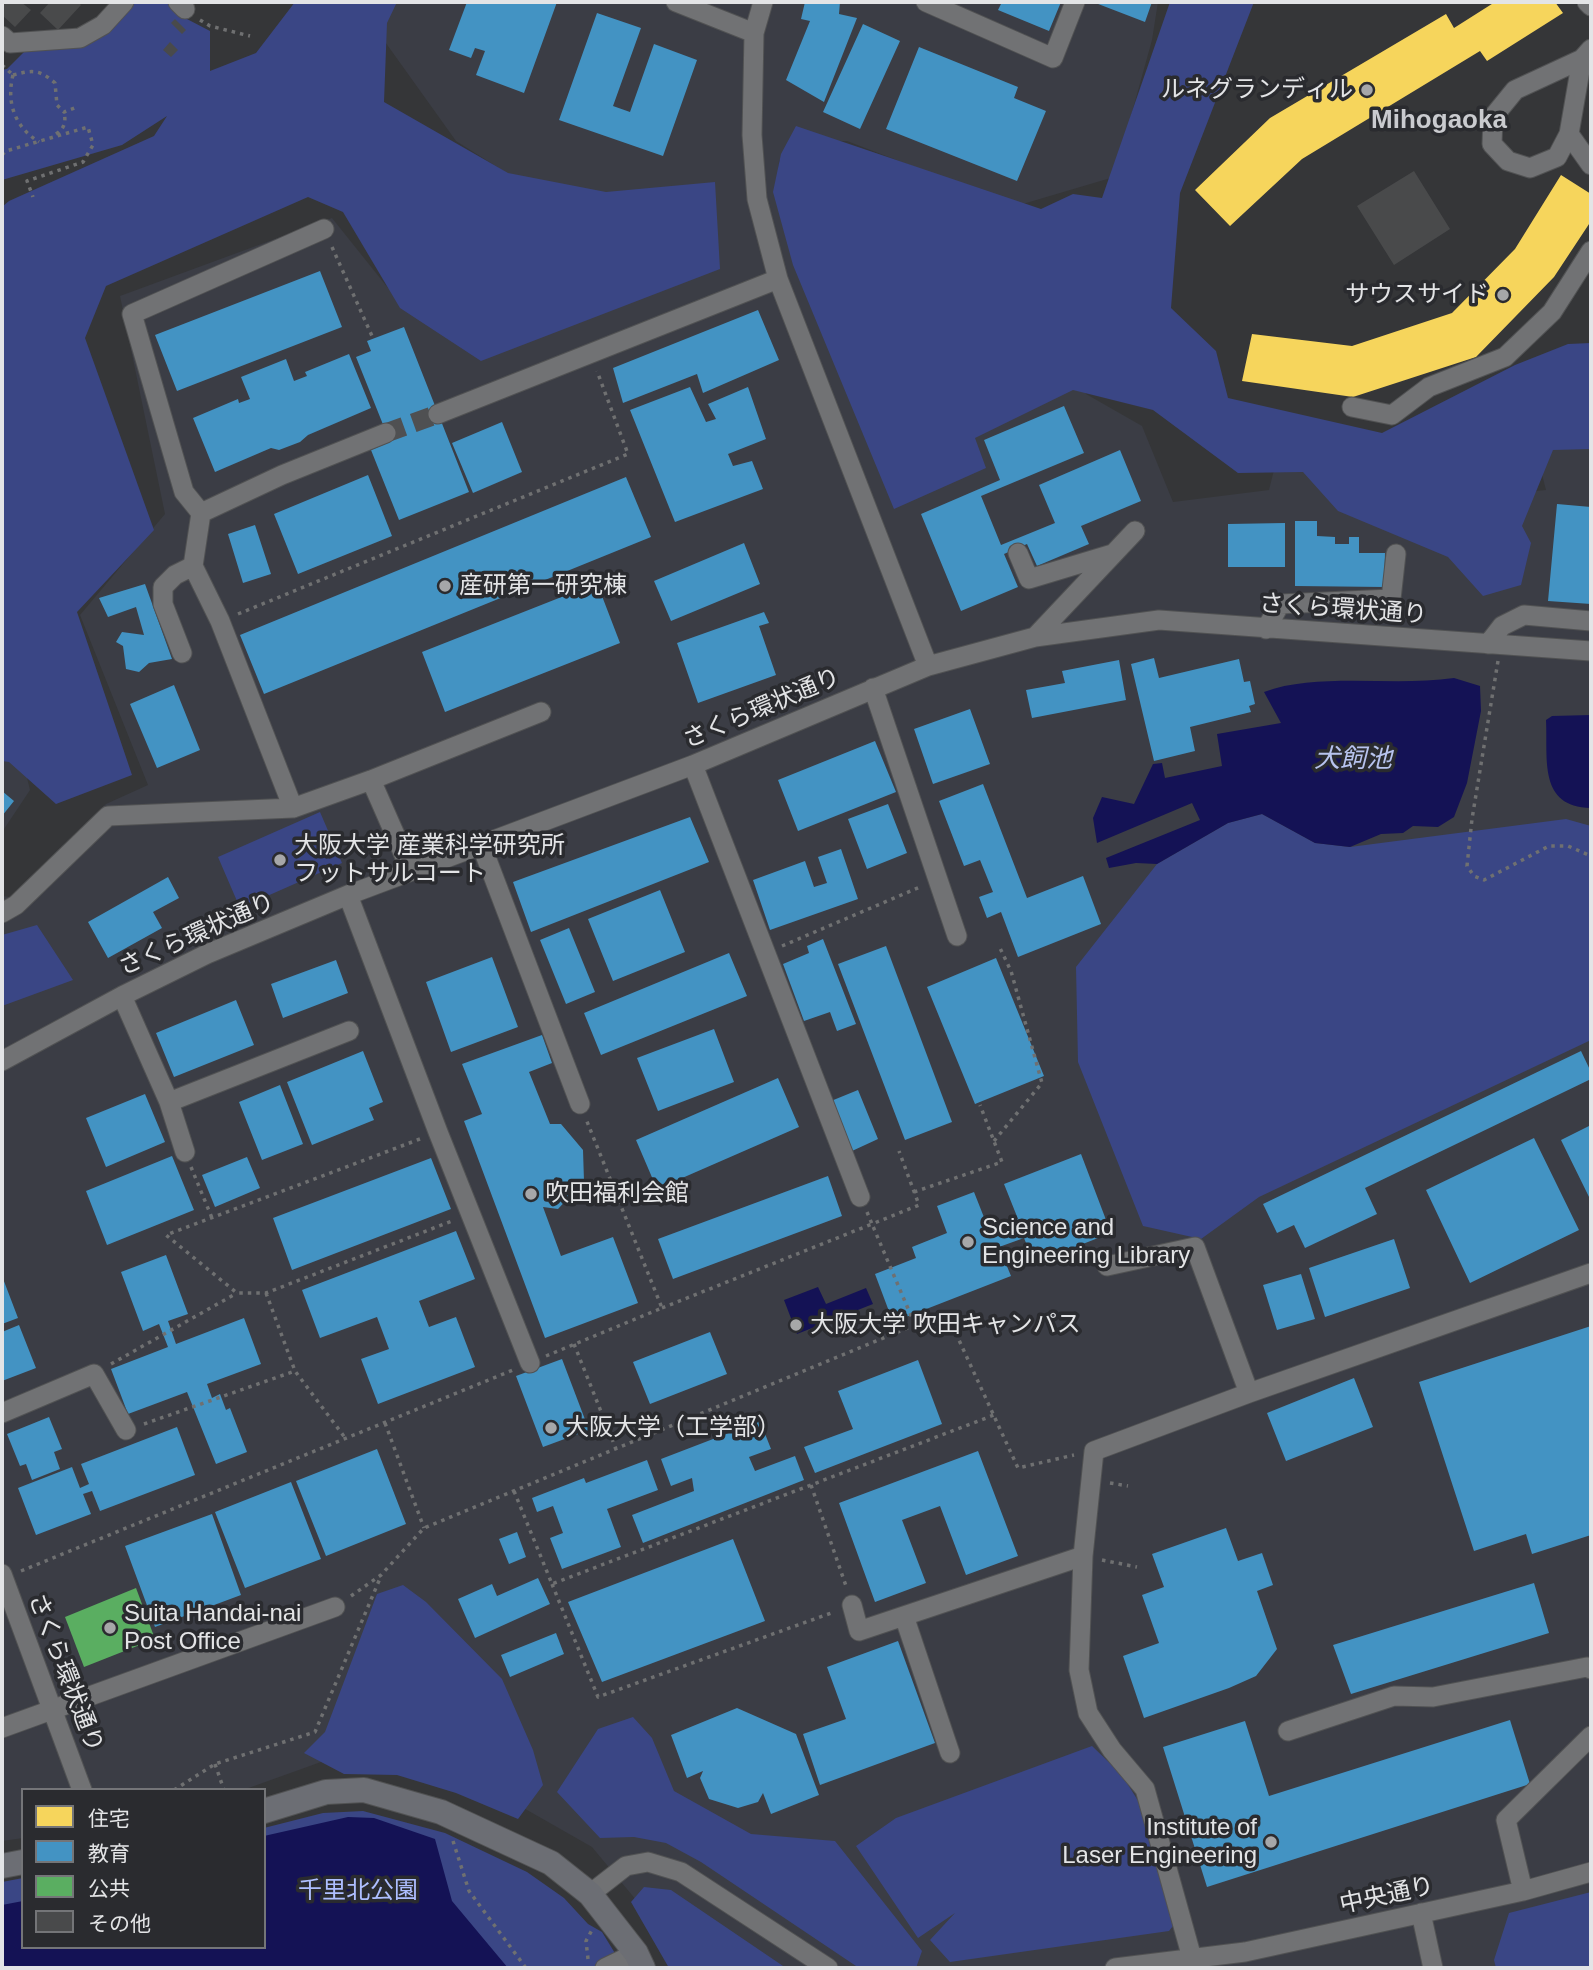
<!DOCTYPE html>
<meta charset="utf-8">
<style>
body{margin:0}
#map{position:relative;width:1593px;height:1970px;overflow:hidden;background:#353638;font-family:Arial,"Noto Sans JP",sans-serif}
canvas{display:block}
.frame{position:absolute;inset:0;border:4px solid #e3e4e6;pointer-events:none}
.legend{position:absolute;left:21px;top:1788px;width:245px;height:161px;box-sizing:border-box;background:#2a2b2f;border:2px solid #747578;margin:0;padding:9px 12px;list-style:none;font-size:21px;color:#e3e4e6}
.legend li{display:flex;align-items:center;gap:14px;height:35px}
.legend b{width:35px;border:2px solid #747578}
</style>
<div id="map">
<canvas width="1593" height="1970"></canvas>
<div class="frame"></div>
<ul class="legend">
<li><b style="height:19px;background:#f6d55c"></b>住宅</li>
<li><b style="height:19px;background:#4393c3"></b>教育</li>
<li><b style="height:19px;background:#5aae61"></b>公共</li>
<li><b style="height:19px;background:#494a4b"></b>その他</li>
</ul>
</div>
<script>
const ctx = document.querySelector('canvas').getContext('2d');
ctx.lineJoin = 'round';
function fill(path, color) { ctx.fillStyle = color; ctx.fill(path, 'evenodd'); }
function strokePath(path, color, width, dash) { ctx.strokeStyle = color; ctx.lineWidth = width; ctx.lineCap = dash ? 'butt' : 'round'; ctx.setLineDash(dash || []); ctx.stroke(path); }
function label(font, color, halo, rows, align = 'center') {
  ctx.font = font + ' Arial,"Noto Sans JP",sans-serif'; ctx.lineWidth = 7; ctx.setLineDash([]); ctx.textBaseline = 'middle'; ctx.strokeStyle = halo; ctx.fillStyle = color; for (const [text, x, y, turn = 0] of rows) {
    ctx.save(); ctx.translate(x, y); ctx.rotate((+turn || 0) * Math.PI / 180); ctx.textAlign = isNaN(turn) ? turn : align; if (halo) ctx.strokeText(text, 0, 0); ctx.fillText(text, 0, 0); ctx.restore();
  }
}
fill(new Path2D(`
 M392 2H1158L1152 40 1114 177 1016 206 847 141 796 142 779 161 778 185 1067 355 1086 394 1142 426 1173 502 1269 490 1274 470 1303 471 1402 505 1546 490 1535 447 1591 449V1968H687L676 1948 592 1847 506 1798 346 1753 243 1790H23V1838L2 1841V896L10 897 106 804 148 785 80 615 165 514 120 296 332 218 388 288 432 293 524 184 456 141 378 32Z
 M2 744 21 753 30 790 2 832Z`), '#3b3d45');
fill(new Path2D(`
 M134 2H167L185 18 210 31V71L256 53 295 2H397L387 23 384 102 508 173 606 192 715 182 720 269 481 361 400 308 343 212 308 197 106 286 85 338 154 530 77 612 132 775 56 804 9 762 2 761V207L9 201 154 136 167 116 122 145 2 180V70L7 69 25 51 108 31Z
 M1170 2H1254L1180 193 1171 308 1216 351 1228 398 1382 433 1515 365 1568 344 1591 343V449L1553 450 1522 526 1531 543 1521 585 1483 596 1448 557 1338 511 1303 472 1238 473 1153 410 1073 390 975 438 986 468 894 509 793 265 773 192 781 154 796 126 1041 209 1073 194 1102 198Z
 M320 812 342 863 240 908 218 857Z
 M1262 814 1315 843 1350 847 1566 819 1591 826V1040L1259 1197 1201 1239 1143 1226 1078 1062 1076 967 1157 864 1228 823Z
 M37 925 73 980 2 1006V935Z
 M403 1585 426 1602 502 1679 533 1750 543 1785 518 1819 456 1793 397 1775 344 1774 304 1753 325 1732 377 1594Z
 M633 1717 652 1738 674 1791 751 1834 835 1841 922 1951 916 1968H859L701 1862 666 1843 634 1837 600 1838 557 1792 598 1729Z
 M1092 1746 1122 1775 1140 1804 1176 1922 1169 1931 950 1962 930 1940 955 1913 918 1938 856 1846 896 1818Z
 M363 1811 445 1833 527 1872 564 1898 588 1924 602 1932 624 1968H2V1882L23 1878V1947H264V1828L323 1813Z
 M644 1887 671 1890 786 1968H669L631 1902Z
 M1591 1892V1968H1496L1494 1960 1509 1913Z`), '#3a4685');
fill(new Path2D(`
 M1454 678 1480 686 1481 711 1467 783 1454 817 1438 827 1413 826 1403 833 1381 834 1350 847 1315 843 1262 814 1228 823 1157 864 1136 863 1109 868 1106 858 1200 820 1192 803 1097 843 1093 818 1102 797 1134 804 1153 764 1162 763 1165 778 1222 766 1217 734 1281 723 1264 692C1318 672 1394 687 1454 678Z
 M1591 715V808C1538 807 1548 759 1546 720L1552 716Z
 M818 1287 826 1304 866 1288 873 1304 797 1334 784 1300Z
 M348 1817 374 1818 435 1839 452 1901 508 1968H2V1905L23 1901V1947H264V1836Z`), '#141255');
fill(new Path2D(`
 M1495 2H1555L1563 13 1487 61 1480 51 1302 159 1230 226 1195 190 1270 118 1446 14 1454 28Z
 M1561 175 1591 194V221L1554 277 1476 357 1353 397 1242 381 1252 334 1352 346 1452 313 1515 249Z`), '#f6d55c');
fill(new Path2D(`
 M467 2H557L524 93 476 75 485 51 475 48 471 58 449 50Z
 M805 2H840L839 14 857 18 824 102 786 80 810 21 801 19Z
 M1002 2H1061L1049 31 998 10Z
 M1093 2H1152L1145 22Z
 M597 13 641 28 613 106 630 112 654 44 697 60 663 156 559 120Z
 M863 24 900 41 860 129 823 112Z
 M919 47 1018 87 1014 98 1046 111 1017 181 886 129Z
 M320 271 342 327 177 391 155 335Z
 M758 310 779 360 703 393 697 374 623 403 613 368Z
 M404 327 469 492 399 520 371 450 390 442 356 357 371 351 367 341Z
 M349 354 371 408 308 435 300 442 279 450 271 448 215 472 193 418 238 399 239 403 250 399 241 377 286 359 294 381 307 376 305 372Z
 M690 387 706 422 716 419 708 404 748 387 766 439 728 454 733 466 752 461 763 489 675 522 630 410Z
 M1064 406 1084 453 981 496 1001 545 1055 523 1039 485 1120 450 1141 501 1081 526 1089 544 1037 566 1027 544 1004 554 1018 587 961 611 921 514 1000 480 984 440Z
 M502 422 522 472 473 493 452 443Z
 M368 475 392 536 298 574 274 514Z
 M626 477 651 537 264 694 240 635Z
 M1557 504 1591 507V604L1548 601Z
 M1295 521H1317V536L1335 537V544H1349V537H1359V553H1385L1384 587 1295 586Z
 M1285 523V567H1228V524Z
 M255 525 271 574 243 583 228 534Z
 M744 543 760 584 671 621 654 581Z
 M597 583 620 643 445 712 422 652Z
 M145 584 172 659 149 663 139 672 126 669 123 646 116 642 122 632 144 635 136 607 108 617 99 598Z
 M764 612 769 623 759 626 776 675 698 703 677 643Z
 M1154 658 1159 678 1239 659 1244 682 1250 681 1255 704 1249 706 1251 712 1190 727 1195 751 1154 761 1131 664Z
 M1119 660 1126 700 1032 718 1026 690 1065 683 1062 671Z
 M174 685 200 750 157 768 130 704Z
 M970 709 990 764 933 784 914 729Z
 M875 741 896 792 798 831 778 780Z
 M983 784 1027 898 1083 876 1101 924 1018 957 1001 912 987 918 979 897 993 892 980 860 964 866 939 801Z
 M2 791 14 801 2 816Z
 M888 804 907 853 867 869 848 819Z
 M690 817 709 862 531 932 513 882Z
 M841 849 858 899 770 930 753 880 805 861 814 887 827 883 818 857Z
 M168 877 179 898 153 912 162 928 108 958 88 922Z
 M660 890 685 952 613 981 588 919Z
 M569 928 595 992 566 1004 540 940Z
 M823 939 856 1024 837 1031 830 1012 804 1021 783 964 809 953 807 946Z
 M886 946 952 1122 905 1140 838 964Z
 M729 953 747 996 601 1055 584 1013Z
 M492 957 518 1027 451 1052 426 982Z
 M996 958 1044 1076 975 1104 927 987Z
 M336 960 348 993 283 1018 271 984Z
 M236 1000 254 1045 174 1077 156 1033Z
 M714 1029 734 1082 658 1111 637 1058Z
 M542 1035 552 1063 529 1072 550 1124H561L583 1150 584 1181 558 1209 543 1207 561 1256 613 1237 638 1303 545 1338 464 1121 482 1114 462 1064Z
 M363 1051 383 1102 369 1108 374 1120 312 1145 287 1082Z
 M1581 1051 1591 1072V1079L1365 1188 1377 1214 1305 1248 1294 1225 1277 1233 1263 1204Z
 M778 1078 799 1127 657 1189 636 1140Z
 M280 1085 303 1144 262 1160 239 1102Z
 M858 1090 878 1139 852 1151 831 1101Z
 M145 1094 165 1142 106 1167 86 1118Z
 M1591 1125V1201L1561 1140Z
 M1534 1138 1579 1230 1470 1283 1426 1190Z
 M1081 1154 1111 1233 1034 1263 1024 1238 999 1247 1011 1276 893 1322 875 1274 916 1258 912 1247 947 1233 937 1206 974 1192 989 1230 1018 1219 1004 1184Z
 M172 1156 194 1210 107 1245 86 1191Z
 M247 1157 260 1188 215 1207 202 1175Z
 M431 1158 451 1209 292 1270 273 1218Z
 M828 1176 842 1216 673 1279 658 1239Z
 M456 1231 475 1279 419 1301 429 1327 456 1317 475 1367 378 1404 361 1359 389 1349 377 1317 320 1338 302 1290Z
 M1394 1239 1410 1288 1325 1317 1309 1268Z
 M166 1255 188 1314 168 1321 176 1344 244 1318 261 1364 207 1384 212 1398 220 1394 226 1410 230 1408 247 1452 216 1464 187 1392 128 1414 111 1369 168 1347 159 1324 143 1331 121 1272Z
 M1301 1274 1315 1319 1277 1330 1263 1285Z
 M2 1276 18 1318 2 1324Z
 M19 1325 36 1368 2 1381V1332Z
 M1591 1326V1535L1532 1554 1526 1534 1474 1551 1419 1382Z
 M710 1332 727 1374 650 1404 633 1362Z
 M562 1359 589 1430 543 1447 516 1376Z
 M918 1360 942 1424 815 1473 804 1447 853 1429 838 1391Z
 M1354 1378 1373 1427 1286 1461 1267 1413Z
 M49 1417 62 1449 54 1452 60 1469 32 1480 26 1464 20 1466 7 1434Z
 M760 1421 771 1449 749 1457 755 1471 795 1456 804 1480 643 1543 632 1515 694 1491 692 1478 671 1486 661 1459Z
 M177 1427 195 1475 100 1511 92 1491 83 1494 91 1514 36 1535 18 1488 72 1467 80 1488 89 1484 81 1464Z
 M377 1449 406 1524 326 1556 296 1481Z
 M978 1451 1018 1556 966 1575 940 1506 902 1520 926 1583 875 1602 839 1503Z
 M647 1460 658 1490 607 1509 621 1547 562 1569 550 1538 563 1533 553 1506 537 1512 532 1498 584 1478 586 1483Z
 M291 1482 321 1559 245 1588 215 1512Z
 M212 1514 241 1595 155 1627 125 1546Z
 M1226 1528 1238 1561 1262 1553 1273 1585 1257 1591 1277 1649 1256 1676 1229 1688 1144 1718 1123 1656 1159 1643 1142 1595 1164 1587 1152 1554Z
 M517 1532 526 1557 509 1564 499 1539Z
 M733 1539 765 1621 602 1682 568 1602Z
 M538 1578 550 1604 475 1638 458 1599 492 1584 497 1596Z
 M1534 1583 1549 1633 1351 1694 1333 1645Z
 M556 1633 564 1654 510 1677 501 1655Z
 M898 1641 935 1743 820 1785 803 1734 846 1719 827 1667Z
 M737 1708 796 1734 819 1795 771 1814 763 1793 758 1802 738 1808 709 1799 700 1778 703 1771 687 1778 671 1735Z
 M1510 1720 1530 1784 1207 1887 1163 1747 1245 1721 1269 1796Z`), '#4393c3');
fill(new Path2D(`
 M136 1588 155 1639 84 1667 65 1617Z`), '#5aae61');
fill(new Path2D(`
 M2 2H21L31 10 15 27 2 15Z
 M50 2H78L81 5 58 30 40 13Z
 M175 19 186 30 182 34 171 23Z
 M170 42 178 50 171 57 163 50Z
 M1414 171 1450 229 1394 265 1357 206Z`), '#494a4b');
strokePath(new Path2D(`
 M386 433 438 414`), '#4f5052', 19, [19, 10]);
const minor = new Path2D(`
 M178 2 185 9
 M676 2 754 33
 M763 2 754 33 752 135 757 199 778 279 928 666
 M926 2 1053 58 1075 2
 M1587 2 1591 6
 M2 36 10 43 80 38 103 25 124 2
 M1582 59 1569 134 1557 157 1530 168 1508 161 1492 144 1493 117 1515 90 1582 59 1591 49
 M1569 134 1591 165
 M324 229 132 314 184 492 201 513 193 566 220 621 293 808 371 780 411 871
 M1352 407 1392 415 1429 387 1505 357 1552 312 1591 251
 M438 414 778 279
 M201 513 282 475 386 433
 M1018 553 1029 579 1112 554
 M1266 629 1280 604 1391 599 1396 554
 M1035 637 1135 531
 M1488 644 1502 626 1524 615 1591 621
 M182 653 163 604V587L175 575 193 566
 M873 688 957 936
 M693 765 860 1197
 M371 780 541 712
 M481 844 580 1104
 M348 895 438 1132 530 1363
 M2 913 16 905 108 816 293 808
 M122 996 169 1102 185 1152
 M2 1061 122 996 207 954 348 895 693 765 928 666 1035 637 1159 620 1591 651
 M169 1102 349 1031
 M1107 1266 1195 1247 1249 1393
 M2 1413 94 1374 126 1430
 M2 1574 82 1790
 M852 1605 859 1631 1083 1556
 M904 1616 950 1753
 M2 1728 335 1607
 M1288 1731 1394 1696 1433 1697 1587 1667 1591 1669
 M1523 1891 1506 1820 1591 1736
 M590 1894 626 1866 648 1862 681 1872 828 1968
 M1421 1913 1433 1968
 M1192 1958 1145 1789 1112 1750 1088 1713 1079 1670 1083 1556 1094 1451 1249 1393 1591 1273
 M605 1968 636 1953
 M1115 1968 1245 1952 1523 1891 1591 1872`);
const major = new Path2D(`
 M264 1811 326 1792 364 1790 441 1812 551 1863 590 1894 636 1953 643 1968
 M2 1866 23 1862`);
strokePath(minor, '#515253', 21);
strokePath(major, '#515253', 26);
strokePath(new Path2D(`
 M200 20 210 26 250 36
 M2 65 13 75
 M13 75C33 70 39 69 55 83L57 105 64 112 77 107
 M13 75C6 103 15 127 39 142
 M56 134C65 128 66 122 64 112
 M2 155 6 151 88 127 93 145 83 162 27 181 33 197
 M332 247 372 336
 M238 614 628 454 597 371
 M1498 661 1472 819 1467 866 1474 876 1484 880 1549 846H1568L1591 856
 M782 946 920 887
 M420 1139 166 1235 237 1293H266L452 1221
 M994 1141 1042 1083 1011 971 1000 948
 M191 1167 212 1218
 M914 1192 1002 1162 980 1105
 M867 1212 872 1224 919 1205 899 1151
 M266 1293 295 1371
 M662 1308 872 1224 915 1325
 M574 1344 616 1449
 M546 1356 662 1308 586 1119
 M111 1364 237 1293
 M385 1423 424 1528
 M144 1424 295 1371 346 1439
 M1110 1483 1128 1486
 M811 1485 846 1586
 M514 1491 552 1584 994 1415
 M1102 1560 1137 1567
 M21 1571 513 1370
 M552 1584 598 1697 834 1612
 M351 1596 381 1575 424 1528 946 1312 1018 1468 1074 1455
 M215 1764 224 1790
 M174 1790 215 1764 315 1732 381 1576
 M453 1841 469 1891 526 1968
 M588 1959 586 1941 592 1930`), '#6f7071', 3.5, [3.5, 5]);
strokePath(minor, '#717274', 19);
strokePath(major, '#6c6e74', 24);
for (const [x, y, r, color] of [
 [1367,90,7,"#a6a7a9"],
 [1503,295,7,"#a6a7a9"],
 [445,586,7,"#a6a7a9"],
 [280,860,7,"#a6a7a9"],
 [531,1194,7,"#a6a7a9"],
 [968,1242,7,"#a6a7a9"],
 [796,1325,7,"#a6a7a9"],
 [551,1428,7,"#a6a7a9"],
 [110,1628,7,"#a6a7a9"],
 [1271,1842,7,"#a6a7a9"]
]) { const dot = new Path2D(); dot.arc(x, y, r, 0, 2 * Math.PI); ctx.fillStyle = color; ctx.fill(dot); strokePath(dot, '#2a2b2f', 2.5); }
label('24px', '#e3e4e6', '#2a2b2f', [
 ["ルネグランディル",1353,90,"right"],
 ["サウスサイド",1489,295,"right"],
 ["産研第一研究棟",459,586],
 ["大阪大学 産業科学研究所",294,846],
 ["フットサルコート",294,874],
 ["吹田福利会館",545,1194],
 ["Science and",982,1228],
 ["Engineering Library",982,1256],
 ["大阪大学 吹田キャンパス",810,1325],
 ["大阪大学（工学部）",565,1428],
 ["Suita Handai-nai",124,1614],
 ["Post Office",124,1642],
 ["Institute of",1257,1828,"right"],
 ["Laser Engineering",1257,1856,"right"]
], 'left');
label('24px', '#e3e4e6', '#2a2b2f', [
 ["さくら環状通り",1343,610,4],
 ["さくら環状通り",762,709,-23],
 ["さくら環状通り",197,935,-24],
 ["さくら環状通り",65,1673,69],
 ["中央通り",1387,1896,-12]
]);
label('24px', '#aebeff', '#2a2b2f', [
 ["千里北公園",358,1891]
]);
label('bold 26px', '#cacbcf', '#2a2b2f', [
 ["Mihogaoka",1439,121]
]);
label('italic 26px', '#b7c3ee', '#2a2b2f', [
 ["犬飼池",1353,760]
]);
</script>
